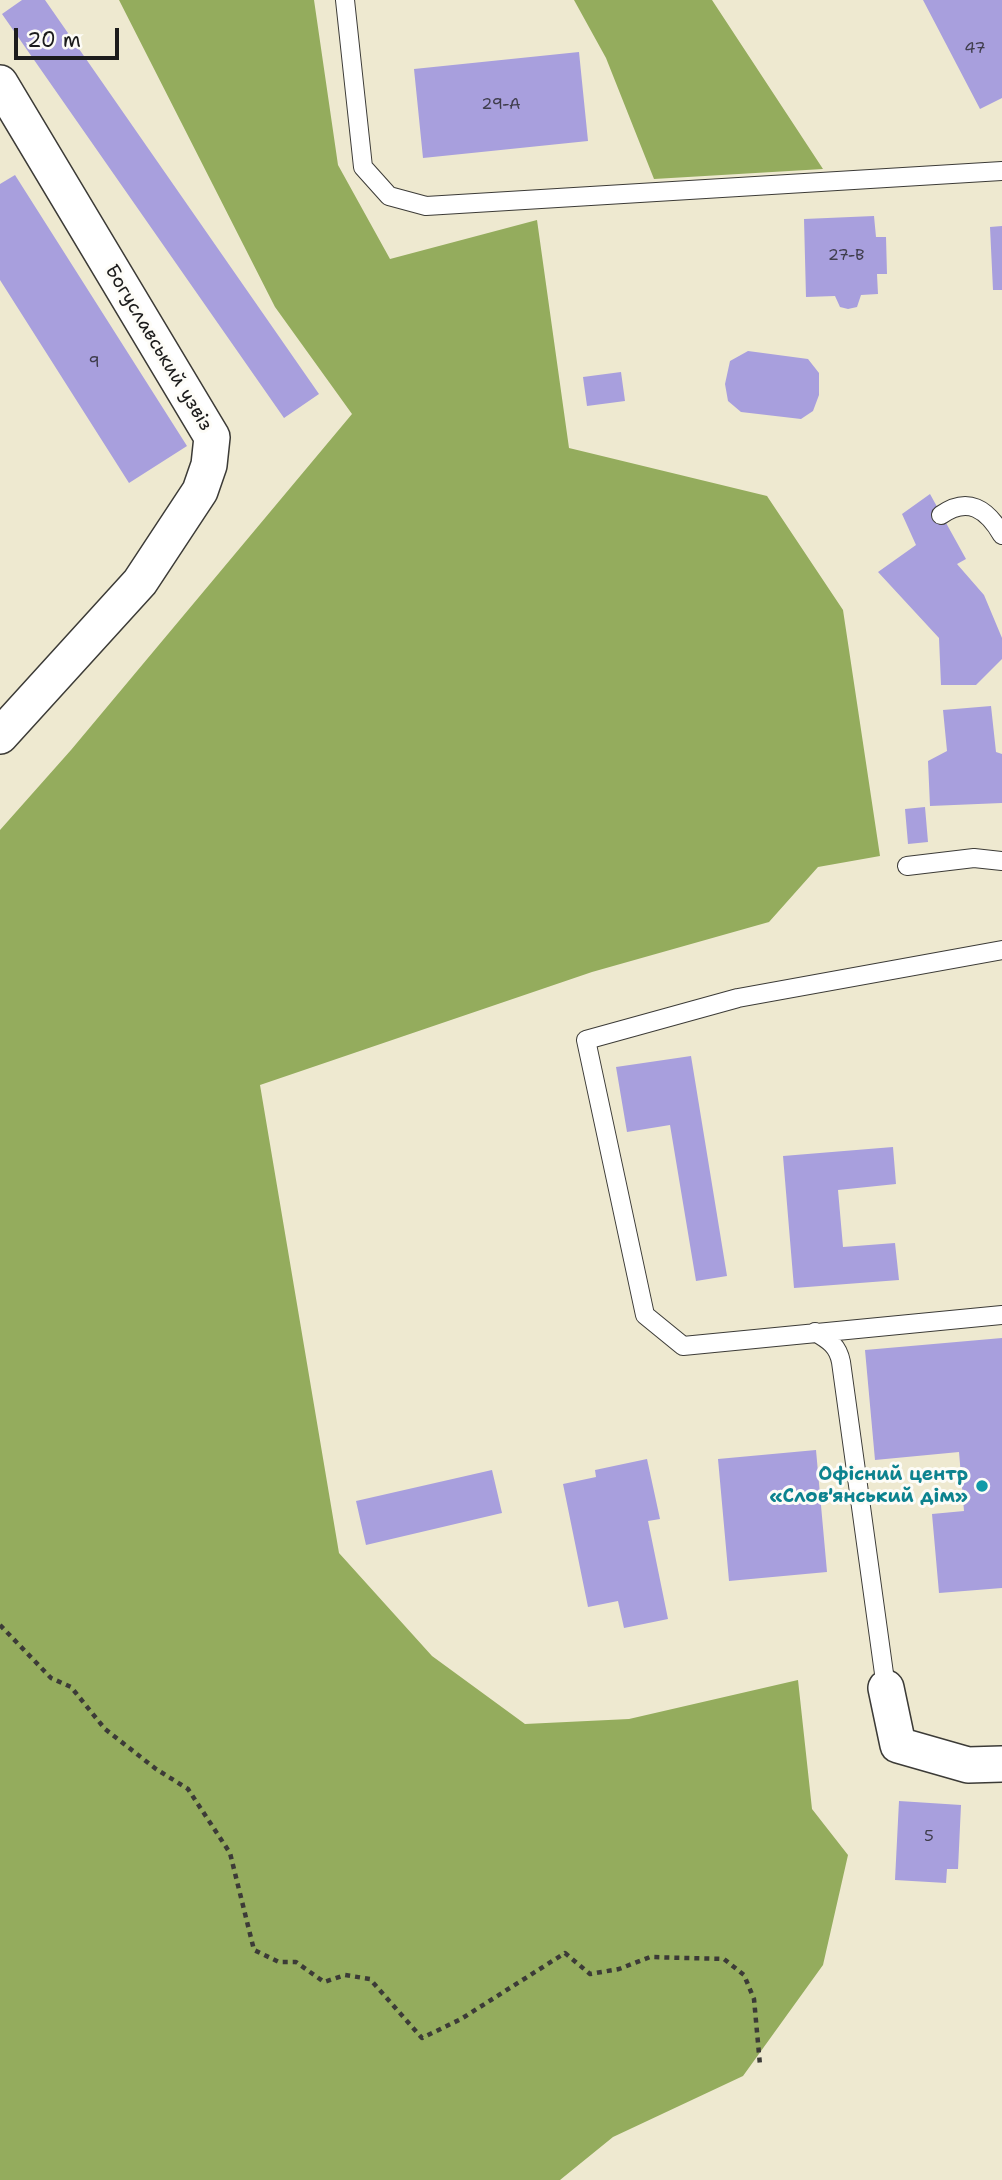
<!DOCTYPE html>
<meta charset="utf-8">
<style>
body{margin:0}
#map{position:relative;width:1002px;height:2180px;overflow:hidden;background:#eee9d0;font-family:"Shantell Sans",sans-serif}
canvas{display:block}
.scale{position:absolute;left:14px;top:28px;width:105px;height:32px;box-sizing:border-box;border:4px solid #1c1c1c;border-top:0;padding-left:9px;font-size:21px;line-height:24px;white-space:nowrap;color:#1c1c1c;-webkit-text-stroke:5px #fdfcf7;paint-order:stroke}
</style>
<div id="map">
<canvas width="1002" height="2180"></canvas>
<div class="scale">20 m</div>
</div>
<script>
const ctx = document.querySelector('canvas').getContext('2d');
ctx.lineJoin = 'round';
function fill(path, color) { ctx.fillStyle = color; ctx.fill(path, 'evenodd'); }
function strokePath(path, color, width, dash) { ctx.strokeStyle = color; ctx.lineWidth = width; ctx.lineCap = dash ? 'butt' : 'round'; ctx.setLineDash(dash || []); ctx.stroke(path); }
function label(font, color, halo, rows, align = 'center') {
  ctx.font = font + ' "Shantell Sans",sans-serif'; ctx.lineWidth = 6; ctx.setLineDash([]); ctx.textBaseline = 'middle'; ctx.strokeStyle = halo; ctx.fillStyle = color; for (const [text, x, y, turn = 0] of rows) {
    ctx.save(); ctx.translate(x, y); ctx.rotate((+turn || 0) * Math.PI / 180); ctx.textAlign = isNaN(turn) ? turn : align; if (halo) ctx.strokeText(text, 0, 0); ctx.fillText(text, 0, 0); ctx.restore();
  }
}
fill(new Path2D(`
 M119 0H314L338 165 390 259 537 220 569 448 767 496 843 610 880 856 818 867 769 922 592 972 260 1085 339 1553 432 1656 525 1724 629 1719 798 1680 812 1809 848 1855 823 1965 743 2076 613 2137 560 2180H0V830L71 750 352 414 275 307Z
 M574 0H712L823 169 654 179 606 58Z`), '#94ac5d');
fill(new Path2D(`
 M22 0H45L319 394 284 418 2 14Z
 M923 0H1002V98L980 109Z
 M579 52 588 141 423 158 414 69Z
 M15 175 187 446 129 483 0 280V184Z
 M874 216 876 237H886L887 274H877L878 294 861 295 857 307 848 309 840 307 835 296 806 297 804 219Z
 M1002 226V290H993L990 227Z
 M748 351 808 359 819 373V395L813 411 801 419 741 412 728 401 725 384 730 361Z
 M621 372 625 401 587 406 583 377Z
 M930 494 966 559 957 564 984 595 1002 638V659L976 685H941L939 638 878 572 916 545 902 514Z
 M991 706 996 752 1002 754V803L930 806 928 761 947 751 943 710Z
 M925 807 928 842 908 844 905 809Z
 M691 1056 727 1276 696 1281 670 1125 627 1132 616 1067Z
 M893 1147 896 1184 838 1190 843 1247 895 1243 899 1280 794 1288 783 1156Z
 M1002 1338V1588L939 1593 932 1514 964 1511 959 1452 875 1460 865 1350Z
 M816 1450 827 1572 729 1581 718 1459Z
 M647 1459 660 1519 648 1521 668 1619 624 1628 618 1601 588 1607 563 1484 596 1477 595 1470Z
 M492 1470 502 1513 366 1545 356 1501Z
 M899 1801 961 1805 958 1869H947L946 1883 895 1880Z`), '#a89fdd');
const service = new Path2D(`
 M345 0 363 167 389 196 426 206 1002 171
 M941 515C968 496 987 509 1002 535
 M907 866 974 858 1002 861
 M1002 950 738 998 586 1040 645 1315 683 1346 1002 1315
 M815 1332C829 1340 838 1346 841 1362L886 1688`);
const minor = new Path2D(`
 M0 83 212 437 209 465 200 491 140 582 0 736
 M886 1688 898 1745 968 1765 1002 1764`);
strokePath(service, '#3c3b37', 20);
strokePath(minor, '#3c3b37', 38);
strokePath(new Path2D(`
 M0 1625 51 1678 71 1687 105 1729 156 1769 188 1789 230 1853 254 1950 279 1962H296L324 1982 345 1975 370 1979 422 2038 461 2019 565 1953 590 1974 619 1969 650 1957 724 1959 744 1975 754 1999 760 2065`), '#3c3b37', 4.5, [5, 5]);
strokePath(service, '#fff', 18);
strokePath(minor, '#fff', 35);
for (const [x, y, r, color] of [
 [982,1486,7,"#0f9aa8"]
]) { const dot = new Path2D(); dot.arc(x, y, r, 0, 2 * Math.PI); ctx.fillStyle = color; ctx.fill(dot); strokePath(dot, '#fdfcf7', 2.5); }
label('16px', '#3f3d4c', null, [
 ["47",975,49],
 ["29-А",501,105],
 ["27-В",846,256],
 ["9",94,363],
 ["5",929,1837]
]);
label('19px', '#1c1c1c', '#fdfcf7', [
 ["Богуславський узвіз",158,348,59]
]);
label('bold 19px', '#0d838f', '#fdfcf7', [
 ["Офісний центр",968,1475],
 ["«Слов'янський дім»",968,1497]
], 'right');
</script>
